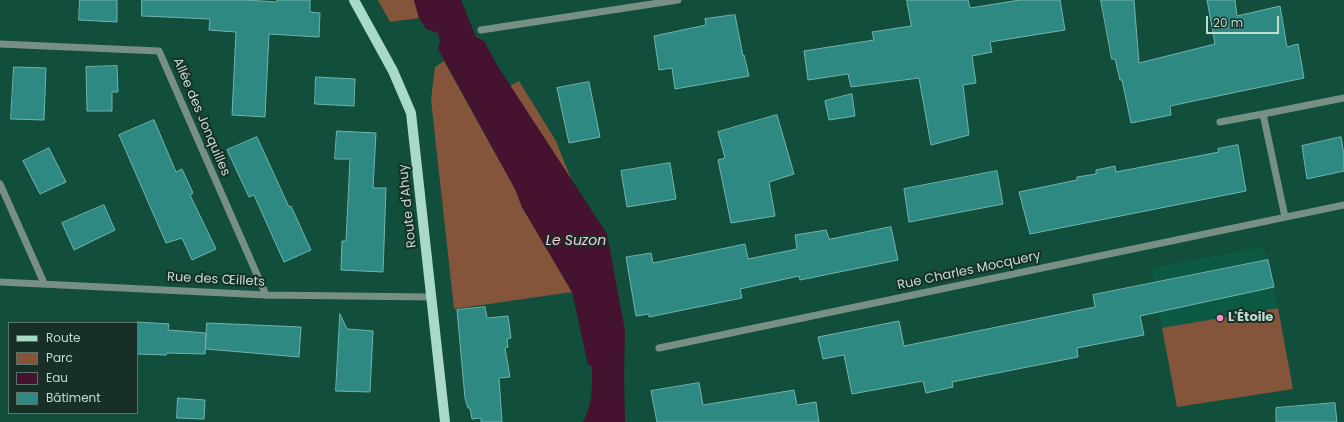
<!DOCTYPE html>
<meta charset="utf-8">
<style>
body{margin:0}
#map{position:relative;width:1344px;height:422px;overflow:hidden;background:#124e3c;font-family:Poppins,sans-serif}
canvas{display:block}
.legend{position:absolute;left:8px;top:322px;width:130px;height:92px;box-sizing:border-box;background:#172f26;border:1px solid #5b746a;margin:0;padding:5px 7px;list-style:none;font-size:12px;color:#c0dcd1}
.legend li{display:flex;align-items:center;gap:8px;height:20px}
.legend b{width:20px;border:1px solid #5b746a}
.scale{position:absolute;left:1206px;top:16px;width:73px;height:18px;box-sizing:border-box;border:2px solid #c0dcd1;border-top:0;padding-left:5px;font-size:12px;line-height:14px;white-space:nowrap;color:#c0dcd1;-webkit-text-stroke:3px #172f26;paint-order:stroke}
</style>
<div id="map">
<canvas width="1344" height="422"></canvas>
<ul class="legend">
<li><b style="height:5px;background:#a9dac6"></b>Route</li>
<li><b style="height:11px;background:#84543b"></b>Parc</li>
<li><b style="height:11px;background:#45132f"></b>Eau</li>
<li><b style="height:11px;background:#2f8983"></b>Bâtiment</li>
</ul>
<div class="scale">20 m</div>
</div>
<script>
const ctx = document.querySelector('canvas').getContext('2d');
ctx.lineJoin = 'round';
function fill(path, color) { ctx.fillStyle = color; ctx.fill(path, 'evenodd'); }
function strokePath(path, color, width, dash) { ctx.strokeStyle = color; ctx.lineWidth = width; ctx.lineCap = dash ? 'butt' : 'round'; ctx.setLineDash(dash || []); ctx.stroke(path); }
function label(font, color, halo, rows, align = 'center') {
  ctx.font = font + ' Poppins,sans-serif'; ctx.lineWidth = 4; ctx.setLineDash([]); ctx.textBaseline = 'middle'; ctx.strokeStyle = halo; ctx.fillStyle = color; for (const [text, x, y, turn = 0] of rows) {
    ctx.save(); ctx.translate(x, y); ctx.rotate((+turn || 0) * Math.PI / 180); ctx.textAlign = isNaN(turn) ? turn : align; if (halo) ctx.strokeText(text, 0, 0); ctx.fillText(text, 0, 0); ctx.restore();
  }
}
fill(new Path2D(`
 M1263 247 1268 260 1278 308 1293 389 1177 407 1151 268Z`), '#0c5944');
fill(new Path2D(`
 M378 0H414L419 18 390 22Z
 M444 61 515 189 522 207 572 292 454 309 431 100 435 67Z
 M519 81 556 141 572 181 510 86Z
 M1278 308 1293 389 1177 407 1162 328Z`), '#84543b');
fill(new Path2D(`
 M414 0H461L476 37 484 41 497 65 607 234 625 331 624 376 625 422H583C593 403 592 387 592 366L588 365 572 292 522 207 515 189 438 49 440 42 438 33 426 29 419 18Z`), '#45132f');
const building = new Path2D(`
 M80 0H117V22L79 20Z
 M142 0H246L277 2V0H310V12L320 13 319 37 269 34 265 117 232 115 236 32 209 30 210 19 142 16Z
 M907 0H968L970 8 1020 0H1060L1065 30 990 42 992 52 972 56 976 83 963 85 969 135 931 145 919 78 851 87 848 74 808 80 804 51 874 40 872 32 911 26Z
 M1101 0H1134L1139 63 1215 44 1207 0H1235L1237 16 1280 6 1287 47 1298 44 1304 78 1170 106 1171 115 1131 123 1122 80H1120L1115 59H1112Z
 M735 15 743 56 744 55 749 76 675 89 672 68 659 70 654 36 706 25 705 19Z
 M117 66 118 92H112V111H87L86 67Z
 M14 67 46 68 44 120 11 119Z
 M316 77 355 79 354 106 315 104Z
 M589 82 600 137 569 143 557 88Z
 M852 94 855 116 829 120 825 101Z
 M777 115 794 174 769 182 775 216 731 223 718 160 725 158 718 132Z
 M154 120 176 172 182 169 193 193 190 195 216 249 192 260 182 238 166 243 119 135Z
 M337 131 376 133 373 188H386L383 272 341 270 342 241H346L350 159H335Z
 M257 137 289 207 291 206 311 250 284 262 254 195 249 197 227 150Z
 M1341 137 1344 155V171L1307 179 1302 146Z
 M1238 145 1246 191 1030 234 1019 192 1077 180V177L1096 174V170L1115 166 1116 172 1219 152 1218 149Z
 M49 148 66 182 40 194 23 161Z
 M670 163 676 199 627 207 621 171Z
 M997 171 1003 204 909 222 904 189Z
 M104 205 115 230 74 250 62 223Z
 M891 227 898 260 800 280 799 276 740 289 742 298 649 317V314L636 316 626 257 651 253 653 263 745 244 748 259 797 249 795 235 826 230 829 239Z
 M1268 260 1274 287 1140 316 1144 335 1077 348 1078 357 952 382 953 387 926 393 923 381 852 394 844 355 823 359 818 337 899 321 904 346 1095 307 1093 295Z
 M485 307 487 318 508 316 511 338 507 339 508 347 505 348 510 377 499 378 502 422H481V418L472 419 470 408H468L465 398 457 310Z
 M340 314 347 329 373 331 370 392 336 391Z
 M137 322 169 324 168 330 206 333 205 354 167 353 166 355 137 354Z
 M207 323 301 327 299 357 206 349Z
 M699 383 703 405 794 390 797 405 816 402 819 422H657L651 391Z
 M178 398 205 400 204 419 177 418Z
 M1335 403 1337 422H1276V408Z`);
fill(building, '#2f8983');
strokePath(building, '#71b4ad', 1);
strokePath(new Path2D(`
 M481 30 678 0
 M0 44 159 51 266 295
 M1220 122 1263 114
 M0 184 44 283
 M1285 217 1263 114 1344 98
 M0 282 266 295 431 297
 M659 348 1344 205`), '#778f85', 7);
strokePath(new Path2D(`
 M354 0 393 71 411 113 445 422`), '#a9dac6', 10);
for (const [x, y, r, color] of [
 [1220,318,4,"#fa8fc7"]
]) { const dot = new Path2D(); dot.arc(x, y, r, 0, 2 * Math.PI); ctx.fillStyle = color; ctx.fill(dot); strokePath(dot, '#172f26', 1.5); }
label('13px', '#c0dcd1', '#172f26', [
 ["Allée des Jonquilles",201,117,67],
 ["Route d'Ahuy",408,206,-96],
 ["Rue Charles Mocquery",969,271,-12],
 ["Rue des Œillets",216,280,3]
]);
label('bold 13px', '#c0dcd1', '#172f26', [
 ["L'Étoile",1228,318]
], 'left');
label('italic 14px', '#fdc8e1', '#172f26', [
 ["Le Suzon",576,241]
]);
</script>
